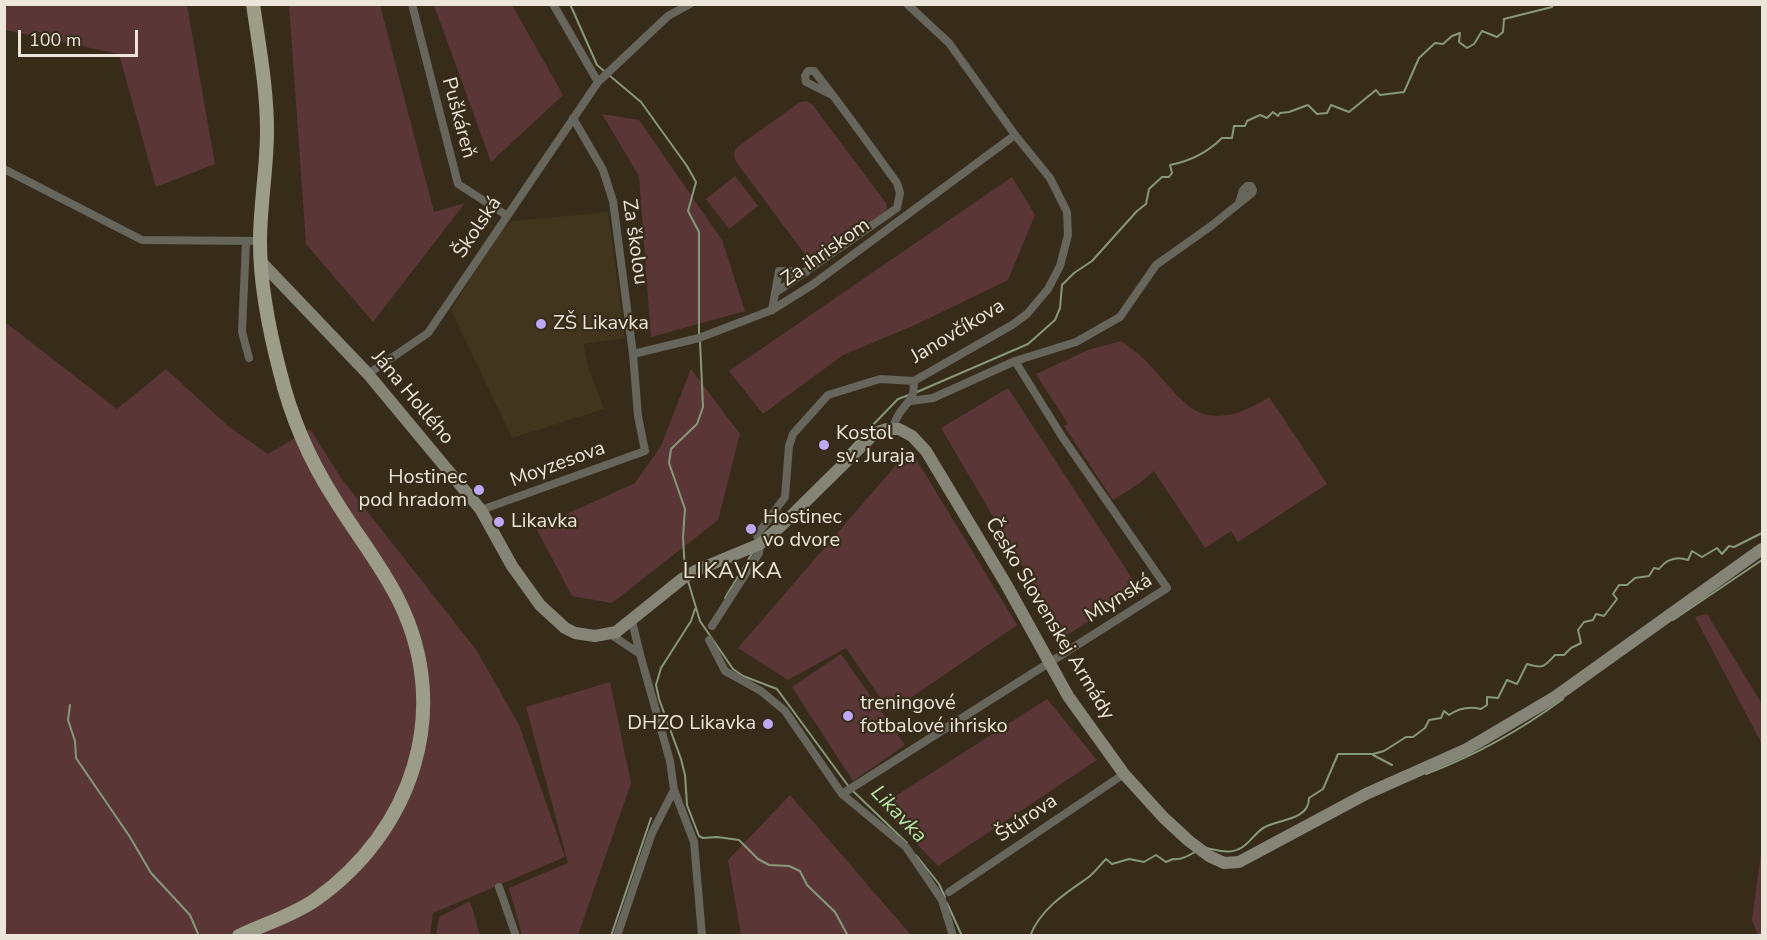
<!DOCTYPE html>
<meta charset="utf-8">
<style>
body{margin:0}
#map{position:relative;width:1767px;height:940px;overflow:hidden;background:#372c1a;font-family:"Nunito Sans",sans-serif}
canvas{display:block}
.frame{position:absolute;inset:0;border:6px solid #ece5da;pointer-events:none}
.scale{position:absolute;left:18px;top:30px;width:120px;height:27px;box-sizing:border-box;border:3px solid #ece5da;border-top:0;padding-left:8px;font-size:18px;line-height:21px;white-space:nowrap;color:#ece5da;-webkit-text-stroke:4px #372c1a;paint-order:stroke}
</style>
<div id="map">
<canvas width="1767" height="940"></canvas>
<div class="frame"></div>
<div class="scale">100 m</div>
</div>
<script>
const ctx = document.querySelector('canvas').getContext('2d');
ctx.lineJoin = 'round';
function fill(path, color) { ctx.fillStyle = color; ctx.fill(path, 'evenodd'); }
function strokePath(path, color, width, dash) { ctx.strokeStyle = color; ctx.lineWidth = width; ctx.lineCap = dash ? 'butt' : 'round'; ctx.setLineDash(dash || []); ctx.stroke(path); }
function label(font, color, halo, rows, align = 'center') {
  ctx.font = font + ' "Nunito Sans",sans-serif'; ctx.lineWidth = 4.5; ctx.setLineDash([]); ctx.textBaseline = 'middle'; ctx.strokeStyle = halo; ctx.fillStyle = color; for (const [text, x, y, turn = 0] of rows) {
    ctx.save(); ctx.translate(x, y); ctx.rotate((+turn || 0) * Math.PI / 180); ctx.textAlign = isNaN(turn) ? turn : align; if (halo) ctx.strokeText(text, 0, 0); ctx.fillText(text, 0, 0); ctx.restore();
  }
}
fill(new Path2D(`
 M608 212 625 338 584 344 587 364 604 409 512 438 451 310 498 235 512 221Z`), '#42351d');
fill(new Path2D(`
 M5 4 187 5 215 164 156 187 119 54 5 30Z
 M289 5H380L434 212 465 203 373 322 306 244Z
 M434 5H512L563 95 491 162Z
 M806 101 812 104 886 203 887 209 884 215 815 262 809 260 735 160 734 154 736 148 800 102Z
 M602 114 639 120 722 240 745 311 651 337 639 176Z
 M735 176 758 206 729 229 706 199Z
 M1012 177 1035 215 1008 280 915 325 843 355 763 414 729 371Z
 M5 322 117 409 166 369 229 427 268 454 310 429 341 478 477 651 519 725 565 857 433 913 430 935H5Z
 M1121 341C1129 346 1136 352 1143 358 1157 372 1169 388 1184 402 1210 427 1243 414 1269 397L1327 484 1238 542 1231 531 1205 548 1154 471 1140 483 1113 500 1064 426 1068 424 1036 374 1088 350Z
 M691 369 740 434 718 520 612 603 572 596 536 528 635 483 661 446Z
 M1008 388 1139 589 1064 637 941 428Z
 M910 449 1017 625 890 712 846 648 788 680 738 648Z
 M1707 614 1762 704V744L1695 617Z
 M841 654 905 745 853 781 792 687Z
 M610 682 631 783 578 935H522L509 888 568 863 526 707Z
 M1047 699 1097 760 938 866 880 806Z
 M790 795 911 935H741L728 860Z
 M1762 846V935H1758L1752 920Z
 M470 901 480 935H436L439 917Z`), '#5a3736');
strokePath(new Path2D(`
 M570 4 597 65 641 102 687 166 696 182 688 211 699 232V336
 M917 392 1028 344 1055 320 1060 308 1062 285 1074 273 1092 261 1137 211 1146 204 1149 189 1162 177H1169L1172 173 1170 165C1191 161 1207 153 1222 138H1232L1234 126H1245L1247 121 1260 115 1267 118 1273 112 1278 116 1280 113 1289 112 1308 105 1317 114 1327 113 1331 105 1349 112 1376 90 1380 95 1404 92 1419 58 1435 43 1443 44 1452 36 1460 33 1459 42 1467 48 1474 44 1482 31 1497 37 1503 32 1504 19 1552 7 1553 4
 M837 462 898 399 909 395
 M685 573 683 537 685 509 669 463 671 449 697 424 703 407 700 341
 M688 581 700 621 733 669 743 676 777 689 849 787
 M725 598 753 552
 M695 609 691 621 661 668 656 685 659 699 681 759 685 775 687 805 699 836 703 838 717 837 739 840 758 859 769 865 789 866 800 871 807 885 835 912 848 936
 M1673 620 1762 560
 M70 705 68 720 75 741 76 758 130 837 151 873 190 915 199 936
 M1373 755 1392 765
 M1426 774C1474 756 1522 729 1563 699
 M853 791 907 843
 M1206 848C1215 850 1230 854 1239 849 1249 845 1255 832 1265 827 1280 819 1309 820 1309 798L1323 789 1338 754H1373L1384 751 1406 737H1413L1425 728 1429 720 1441 718 1444 711 1449 715C1459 708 1469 706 1481 709L1487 705V697L1498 698 1507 680 1517 684 1527 664C1543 669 1544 667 1555 655H1564L1571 648 1581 643 1578 630 1584 622 1593 620 1596 614 1604 616 1617 599 1613 594 1619 585H1627L1635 578 1649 576 1654 568 1659 569C1666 560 1676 556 1688 560L1692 551 1702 557 1717 548 1722 554 1729 546 1734 547 1762 533
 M916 855 939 884 945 897
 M947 903 962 936
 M611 936 651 818
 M1030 936C1040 910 1064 894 1086 879 1093 875 1100 865 1106 859L1112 864 1129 859 1144 862 1156 855 1166 862 1173 859C1181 860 1188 856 1195 852`), '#86987a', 2);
strokePath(new Path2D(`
 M412 4 458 184 506 215
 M553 4 598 82
 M4 169 142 240 260 241
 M246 241 242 332 249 358
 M775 293 897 208 900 193 897 183C869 145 843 107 814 71H808L805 76 806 82 832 95
 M772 310 779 271 806 272
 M633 354 699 338 772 310 812 285 1015 135
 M1015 361 1076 342 1120 317 1156 265 1211 226 1252 193 1253 190 1251 186H1247L1243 190 1239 203
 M368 374 428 333 598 82 668 16 690 4
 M910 401 933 398 1015 361 1063 438 1167 588 842 794 906 847 942 900 953 936
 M892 428C895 423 897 416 901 411 911 398 914 398 914 381L1012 325 1027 314 1048 289 1060 266 1068 235 1067 212 1050 178 1015 135 949 43 907 4
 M481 510 645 451 638 416 633 354 613 201 603 170 573 118
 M632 621 640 654
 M712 626 759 553 760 544 757 535 785 497 789 446 793 434 828 395 880 379 914 381
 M610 634 640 654 670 761 674 790 694 842 702 936
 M709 640 725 671 761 691 785 711 842 794
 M499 887 516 936
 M949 892 1124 774
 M617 936 652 833 674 790`), '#66665c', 8);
strokePath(new Path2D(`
 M262 263 368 374 481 510 512 566 540 605 565 628 575 633 595 636 616 632 682 579 695 571 760 544 781 526 875 433 887 429H899L912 436 926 451 1006 584 1068 696 1124 774 1164 818 1189 841 1209 856 1224 863 1239 862 1366 794 1467 749 1555 697 1762 549`), '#848576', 12);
strokePath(new Path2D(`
 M239 936C264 924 292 916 315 900 413 831 453 710 399 601 381 564 355 533 334 498 309 459 291 417 280 372 269 330 260 285 260 242 260 205 267 168 267 131 267 88 259 46 253 4`), '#9c9d89', 14);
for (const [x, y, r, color] of [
 [541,324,6,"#bda9f5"],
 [824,445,6,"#bda9f5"],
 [479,490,6,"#bda9f5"],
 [499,522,6,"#bda9f5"],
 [751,529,6,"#bda9f5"],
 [848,716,6,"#bda9f5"],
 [768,724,6,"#bda9f5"]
]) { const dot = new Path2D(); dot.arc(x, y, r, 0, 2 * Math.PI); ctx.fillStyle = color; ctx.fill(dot); strokePath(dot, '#372c1a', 2); }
label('20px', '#ece5da', '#372c1a', [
 ["Puškáreň",458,118,75],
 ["Školská",478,228,-56],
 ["Za školou",634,242,82],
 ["Za ihriskom",826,253,-35],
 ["Janovčíkova",958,332,-31],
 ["Jána Hollého",412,398,50],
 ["Moyzesova",558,465,-20],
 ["Mlynská",1119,599,-32],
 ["Česko Slovenskej Armády",1049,619,59],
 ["Štúrova",1027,819,-34]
]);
label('20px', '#ece5da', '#372c1a', [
 ["ZŠ Likavka",553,324],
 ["Kostol",836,434],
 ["sv. Juraja",836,457],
 ["Hostinec",467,478,"right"],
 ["pod hradom",467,501,"right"],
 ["Hostinec",763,518],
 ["vo dvore",763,541],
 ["Likavka",511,522],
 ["treningové",860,704],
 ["fotbalové ihrisko",860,727],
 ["DHZO Likavka",756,724,"right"]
], 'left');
label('italic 21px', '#b6e4a5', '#372c1a', [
 ["Likavka",898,815,46]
]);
ctx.letterSpacing = '1.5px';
label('22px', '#ece5da', '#372c1a', [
 ["LIKAVKA",733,573]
]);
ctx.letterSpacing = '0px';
</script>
